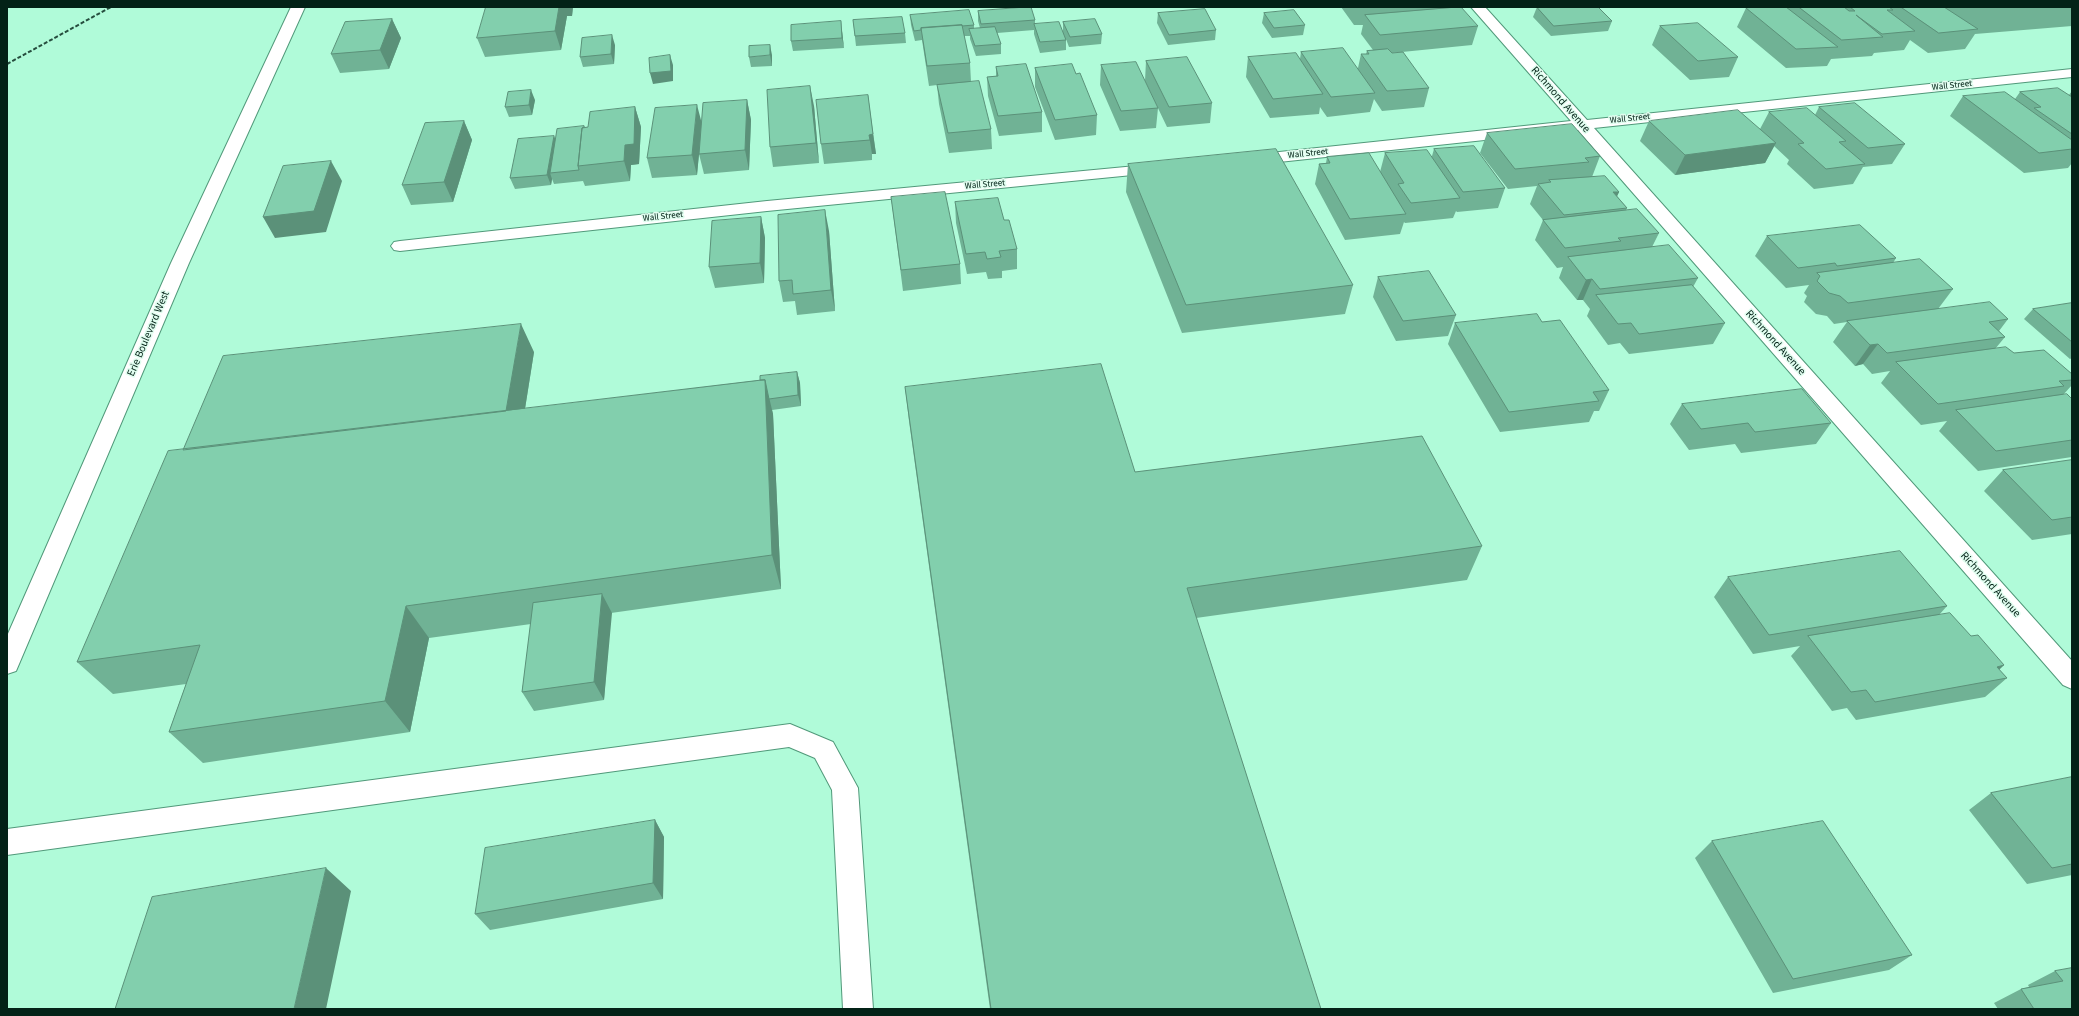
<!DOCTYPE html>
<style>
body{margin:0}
#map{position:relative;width:2079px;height:1016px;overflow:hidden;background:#b0fbd9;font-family:"Source Sans 3",sans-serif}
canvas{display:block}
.frame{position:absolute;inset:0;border:8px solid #032217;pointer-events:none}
</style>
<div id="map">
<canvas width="2079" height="1016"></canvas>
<div class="frame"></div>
</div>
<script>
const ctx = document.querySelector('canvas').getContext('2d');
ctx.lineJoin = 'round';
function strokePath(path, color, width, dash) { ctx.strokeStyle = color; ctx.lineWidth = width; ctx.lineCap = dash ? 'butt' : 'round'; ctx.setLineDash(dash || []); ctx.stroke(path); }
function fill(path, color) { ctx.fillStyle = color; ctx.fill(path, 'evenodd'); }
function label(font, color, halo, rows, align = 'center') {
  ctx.font = font + ' "Source Sans 3",sans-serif'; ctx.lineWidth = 3; ctx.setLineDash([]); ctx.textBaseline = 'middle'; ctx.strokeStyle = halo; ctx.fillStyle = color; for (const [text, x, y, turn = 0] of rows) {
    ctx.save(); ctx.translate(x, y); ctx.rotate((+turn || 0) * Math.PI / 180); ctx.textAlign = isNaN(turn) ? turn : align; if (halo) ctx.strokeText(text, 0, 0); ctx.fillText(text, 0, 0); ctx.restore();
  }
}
const minor = new Path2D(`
 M1471 7H1485L1587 120 2072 69V77L1594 128 2072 661V689L2063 685 1578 130 1251 165 1245 163 1243 160 1245 157 1251 155 1571 121Z
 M1157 164 1163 166 1165 169 1163 172 767 211 400 251 394 250 391 246 394 242 400 241 767 201Z
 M790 724 833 742 858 788 873 1009H843L832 790 815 758 789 747 7 855V829Z`);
const major = new Path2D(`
 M291 7H305L189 263 19 664 16 671 7 674V636L171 263Z`);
strokePath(minor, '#51997a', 2);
strokePath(major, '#51997a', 2);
fill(minor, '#fff');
fill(major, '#fff');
strokePath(new Path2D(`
 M7 64 111 7`), '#264d3e', 2, [4, 2]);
fill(new Path2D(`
 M486 7H573L572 16H567L561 50 485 57 477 38Z
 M1341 7H1452L1451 8 1478 26 1472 45 1392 53 1429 88 1424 107 1382 111 1374 99 1370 112 1327 117 1320 107 1319 114 1270 118 1246 77 1248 57 1300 59 1301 52 1358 68 1361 54H1366L1367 51 1373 50 1361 34 1363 25H1354Z
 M1537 7 1612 21 1608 31 1551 36 1533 17Z
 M1760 7H2072V26L1975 34 1965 49 1928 53 1910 40 1904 50 1874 53 1872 56 1831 59 1827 66 1786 68 1737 27 1746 8Z
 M978 11 1035 20V24L1063 31V22L1102 34 1101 44 1069 47 1066 39V50L1040 53 1034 34V30L997 33 1001 44V54L976 56 970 39V36H964L970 63 971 82 991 129 992 149 949 153 939 104 937 85 929 86 922 40 915 41 911 25 910 15 974 25V29L980 28 978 21Z
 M1158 13 1216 30 1215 40 1168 45 1157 23Z
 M1264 13 1305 25 1303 35 1272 38 1262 23Z
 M392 19 401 38 389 69 340 73 331 54Z
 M853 20 905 33 906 43 856 46Z
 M1660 26 1738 57 1729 77 1690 80 1652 45Z
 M842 31 844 48 793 51 791 41Z
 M615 45 614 64 583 67 580 57Z
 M772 55V66L751 67 749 57Z
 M1146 61 1212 103 1210 123 1167 127 1145 81Z
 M1101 65 1158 108 1156 128 1120 131 1100 85Z
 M996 67 1042 112V132L999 136 988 96 987 77 996 76Z
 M1035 68 1076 74 1097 115 1096 135 1055 140 1035 87Z
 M2072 91V163L2068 168 2024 173 1950 116 1963 96 2015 99 2020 92 2069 95Z
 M868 95 876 154H872V160L824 164 821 144Z
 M535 100 532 115 509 117 505 107Z
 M747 100 751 120 749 170 704 174 699 154V152L697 175 652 178 647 158Z
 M814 106 819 163 773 167 770 147Z
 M635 107 641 127 639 164 631 165 630 181 585 186 583 181 554 184 552 179 551 185 515 189 510 178 554 136 555 139 584 126 585 127H588Z
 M1819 107 1905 144 1892 164 1863 167 1853 184 1814 189 1787 164 1789 160 1774 146 1765 163 1675 175 1640 141 1649 121 1760 129 1769 112 1815 115Z
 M464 121 472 140 453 202 411 205 402 185Z
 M1487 133 1600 156 1592 177 1619 192 1617 196 1627 208 1626 210 1659 233 1652 247 1698 278 1693 287 1725 323 1713 344 1629 354 1620 343 1608 345 1587 316 1590 309 1583 300H1577L1559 278 1563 267 1557 268 1535 240 1543 220 1530 204 1537 186 1508 189 1480 153Z
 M1434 149 1505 188 1498 208 1457 212 1456 211 1453 218 1405 223 1404 222 1400 234 1345 240 1315 184 1319 164 1326 163 1327 157 1380 172 1385 153 1432 156Z
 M1128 164 1353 285 1345 314 1182 333 1126 192Z
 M891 197 960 264 961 284 903 291Z
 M955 202 1004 220 1017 249V269L1002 271V278L988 279 986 272 967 274 956 223Z
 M761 217 765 238 764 283 715 288 709 267Z
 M829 231 835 311 797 315 795 301 783 302 779 281Z
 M1767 236 1896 258 1893 263 1953 289 1938 309 2008 319 1999 331 2005 337 1995 349 2014 353 2072 374V385L2063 395 2072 399V457L1978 471 1939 431 1947 421 1921 425 1881 383 1890 371 1872 374 1863 364 1855 366 1833 342 1847 322 1834 324 1827 316 1816 314 1804 302 1807 296 1804 293 1809 285 1786 288 1755 256Z
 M1378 277 1456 315 1448 336 1396 341 1373 297Z
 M2072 303V358L2070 359 2024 319 2033 309Z
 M1542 322 1609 390 1599 411H1594L1589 422 1500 432 1448 344 1455 323Z
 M534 352 525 409 760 380 797 372 800 383 801 406 772 410 773 414 781 589 611 613 604 700 534 711 522 692 531 624 429 638 410 732 203 763 169 732 186 684 113 694 77 662 183 450Z
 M905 387 1135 472 1482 546 1467 580 1196 618 1321 1009H990L909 421Z
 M1682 404 1831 423 1816 444 1741 453 1735 444 1689 450 1670 424Z
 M2072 460V534L2032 540 1984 491 2003 470Z
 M1728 577 1947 606 1939 615 1971 636 2004 665 1999 670 2007 678 1985 697 1856 720 1847 708 1832 711 1791 656 1800 646 1753 654 1714 597Z
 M2072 777V875L2027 884 1969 810 1991 793Z
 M655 820 664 837 663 899 490 930 475 914Z
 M1712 841 1912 955 1889 970 1773 993 1695 858Z
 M2072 968V1009H1998L1994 1003 2021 989 2029 987 2028 985 2055 971Z`), '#70b295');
fill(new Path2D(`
 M559 7H573L572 16H567L561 50 555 31Z
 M392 19 401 38 389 69 380 50Z
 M841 21 842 31 844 48 842 38Z
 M612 35 615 45 614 64 611 54Z
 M770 45 772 55V66L770 55Z
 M670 55 673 65V81L653 84 650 73Z
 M810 86 814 106 819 163 816 143Z
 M531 90 535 100 532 115 529 105Z
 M747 100 751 120 749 170 745 150Z
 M697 105 702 124 697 175 692 155Z
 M635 107 641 127 639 164 631 165 630 181 624 161 625 145Z
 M464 121 472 140 453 202 444 182Z
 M873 134 876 154H872L869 135Z
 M554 136 558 146 550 173 552 179 551 185 547 175Z
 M1776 143 1765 163 1675 175 1685 155Z
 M331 161 342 181 326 232 275 238 263 217Z
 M1613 192H1619L1611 209Z
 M825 210 829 231 835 311 831 290Z
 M761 217 765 238 764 283 760 263Z
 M1592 279 1583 300H1577L1586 280Z
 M521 324 534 352 519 446 505 417Z
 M1878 344 1863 364 1855 366 1870 345Z
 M797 372 800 383 801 406 798 395Z
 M765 380 773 414 781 589 772 555Z
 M602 594 612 613 604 700 594 682Z
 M406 606 429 638 410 732 385 701Z
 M2004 665 1985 682 1997 667Z
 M655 820 664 837 663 899 653 883Z
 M326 868 351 891 326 1009H294Z`), '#5b9179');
const building = new Path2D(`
 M486 7H559L555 31 477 38Z
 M1026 7H1031L1035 20 981 24 978 11Z
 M1461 7 1478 26 1380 35 1365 15Z
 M1537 7H1598L1612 21 1554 26Z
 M1760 7H1786L1838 47 1796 49 1746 8Z
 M1799 7H1844L1849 11H1855L1850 7H1889L1893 10H1887L1915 31 1882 34 1856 15 1883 37 1842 40Z
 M1901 7H1944L1978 29 1939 33Z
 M1205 9 1216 30 1169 35 1158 13Z
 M969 10 974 25 962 26V25L921 28V30L914 31 910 15Z
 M1294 10 1305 25 1274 28 1264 13Z
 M902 17 905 33 855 36 853 20Z
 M392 19 380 50 331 54 345 22Z
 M1095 19 1102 34 1070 37 1063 22Z
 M841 21 842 38 791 41V25Z
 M1059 22 1066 40 1040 42 1034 24Z
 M1698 23 1738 57 1698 61 1660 26Z
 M962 25 970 63 927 66 921 28Z
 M995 27 1001 44 975 46 969 29Z
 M612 35 611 54 580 57 582 38Z
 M770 45V55L749 57V46Z
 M1343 48 1375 93 1331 97 1301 52Z
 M1388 49 1392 53 1403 52 1429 88 1387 91 1361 54H1369L1367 51Z
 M1296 53 1323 94 1273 99 1248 57Z
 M670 55 671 71 650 73 649 58Z
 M1187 57 1212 103 1169 107 1146 61Z
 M1136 62 1158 108 1121 111 1101 65Z
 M1026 64 1042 112 998 116 987 77 998 76 996 67Z
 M1072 64 1076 74 1080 73 1097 115 1055 120 1035 68Z
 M979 81 991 129 948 133 937 85Z
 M810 86 816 143 770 147 767 90Z
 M2058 88 2072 97V134L2034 108 2041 107 2020 92Z
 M531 90 529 105 505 107 508 92Z
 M2005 92 2072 140V149L2039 153 1963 96Z
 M868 95 873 134 869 135 870 140 821 144 816 100Z
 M747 100 745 150 699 154 703 103Z
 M1855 103 1905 144 1868 148 1819 107Z
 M697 105 692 155 647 158 655 108Z
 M635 107 634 144 625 145 624 161 578 166 582 128 588 127 590 112Z
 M1807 108 1846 141 1839 142 1865 164 1826 169 1798 144 1804 143 1769 112Z
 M1738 110 1776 143 1685 155 1649 121Z
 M464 121 444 182 402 185 425 123Z
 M1572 124 1600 156 1585 158 1589 162 1515 169 1487 133Z
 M584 126V127L582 128 578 166 579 170 550 173 557 129Z
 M554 136 547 175 510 178 518 139Z
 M1474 146 1505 188 1463 192 1434 149Z
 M1276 149 1353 285 1186 305 1128 164Z
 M1427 150 1460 198 1411 203 1398 184 1404 183 1385 153Z
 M1369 153 1406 214 1350 219 1319 164 1330 163 1327 157Z
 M331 161 314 211 263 217 283 166Z
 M1605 176 1619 192H1613L1627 208 1564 215 1538 184 1551 182 1549 180Z
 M945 192 960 264 901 270 891 197Z
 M998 198 1004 220H1009L1017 249 999 251 1001 257 987 259 985 252 966 254 955 202Z
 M1637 209 1659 233 1618 238 1621 241 1565 248 1543 220Z
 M825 210 831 290 793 294 792 280 779 281 778 215Z
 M761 217 760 263 709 267 712 221Z
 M1860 225 1896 258 1837 266 1835 263 1798 268 1767 236Z
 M1669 245 1698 278 1600 289 1592 279 1586 280 1568 257Z
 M1920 259 1953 289 1848 303 1840 296 1829 293 1817 281 1820 276 1817 273Z
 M1429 271 1456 315 1403 321 1378 277Z
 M1692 285 1725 323 1639 334 1631 323 1618 324 1596 295Z
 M1990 302 2008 319 1989 322 2005 337 1887 353 1878 344 1870 345 1847 321Z
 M2072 303V342L2033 309Z
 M1537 314 1542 322 1560 320 1609 390 1593 392 1599 401 1509 412 1455 323Z
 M521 324 506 411 183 450 223 356Z
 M2006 347 2014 353 2044 350 2072 374V380L2059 381 2064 386 1938 404 1896 362Z
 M1101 364 1135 472 1422 436 1482 546 1187 588 1321 1009H991L905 387Z
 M797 372 798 395 769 399 765 380H760V376Z
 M765 380 772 555 406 606 385 701 169 732 200 645 77 662 168 451Z
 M1802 389 1831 423 1755 432 1748 423 1701 429 1682 404Z
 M2067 394 2072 399V440L1996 451 1956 410Z
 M2072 460V517L2052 520 2003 470Z
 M1900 551 1947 606 1769 635 1728 577Z
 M602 594 594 682 522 692 533 603Z
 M1950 613 1971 636 1978 635 2004 665 1997 667 2007 678 1875 702 1866 690 1851 692 1808 636Z
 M2072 777V864L2052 868 1991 793Z
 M655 820 653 883 475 914 485 848Z
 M1823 821 1912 955 1793 979 1712 841Z
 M326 868 294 1009H115L152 897Z
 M2072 968V1009H2034L2021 989 2063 981 2055 971Z`);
fill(building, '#82cfad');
strokePath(building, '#5b9179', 1);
label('9px', '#032217', '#e0fdef', [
 ["Wall Street",1952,86,-6],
 ["Wall Street",1630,119,-6],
 ["Wall Street",1308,154,-6],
 ["Wall Street",985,185,-5],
 ["Wall Street",663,217,-6]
]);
label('11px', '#032217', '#e0fdef', [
 ["Richmond Avenue",1560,100,49],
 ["Erie Boulevard West",149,334,-67],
 ["Richmond Avenue",1775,343,48],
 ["Richmond Avenue",1990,585,48]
]);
</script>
